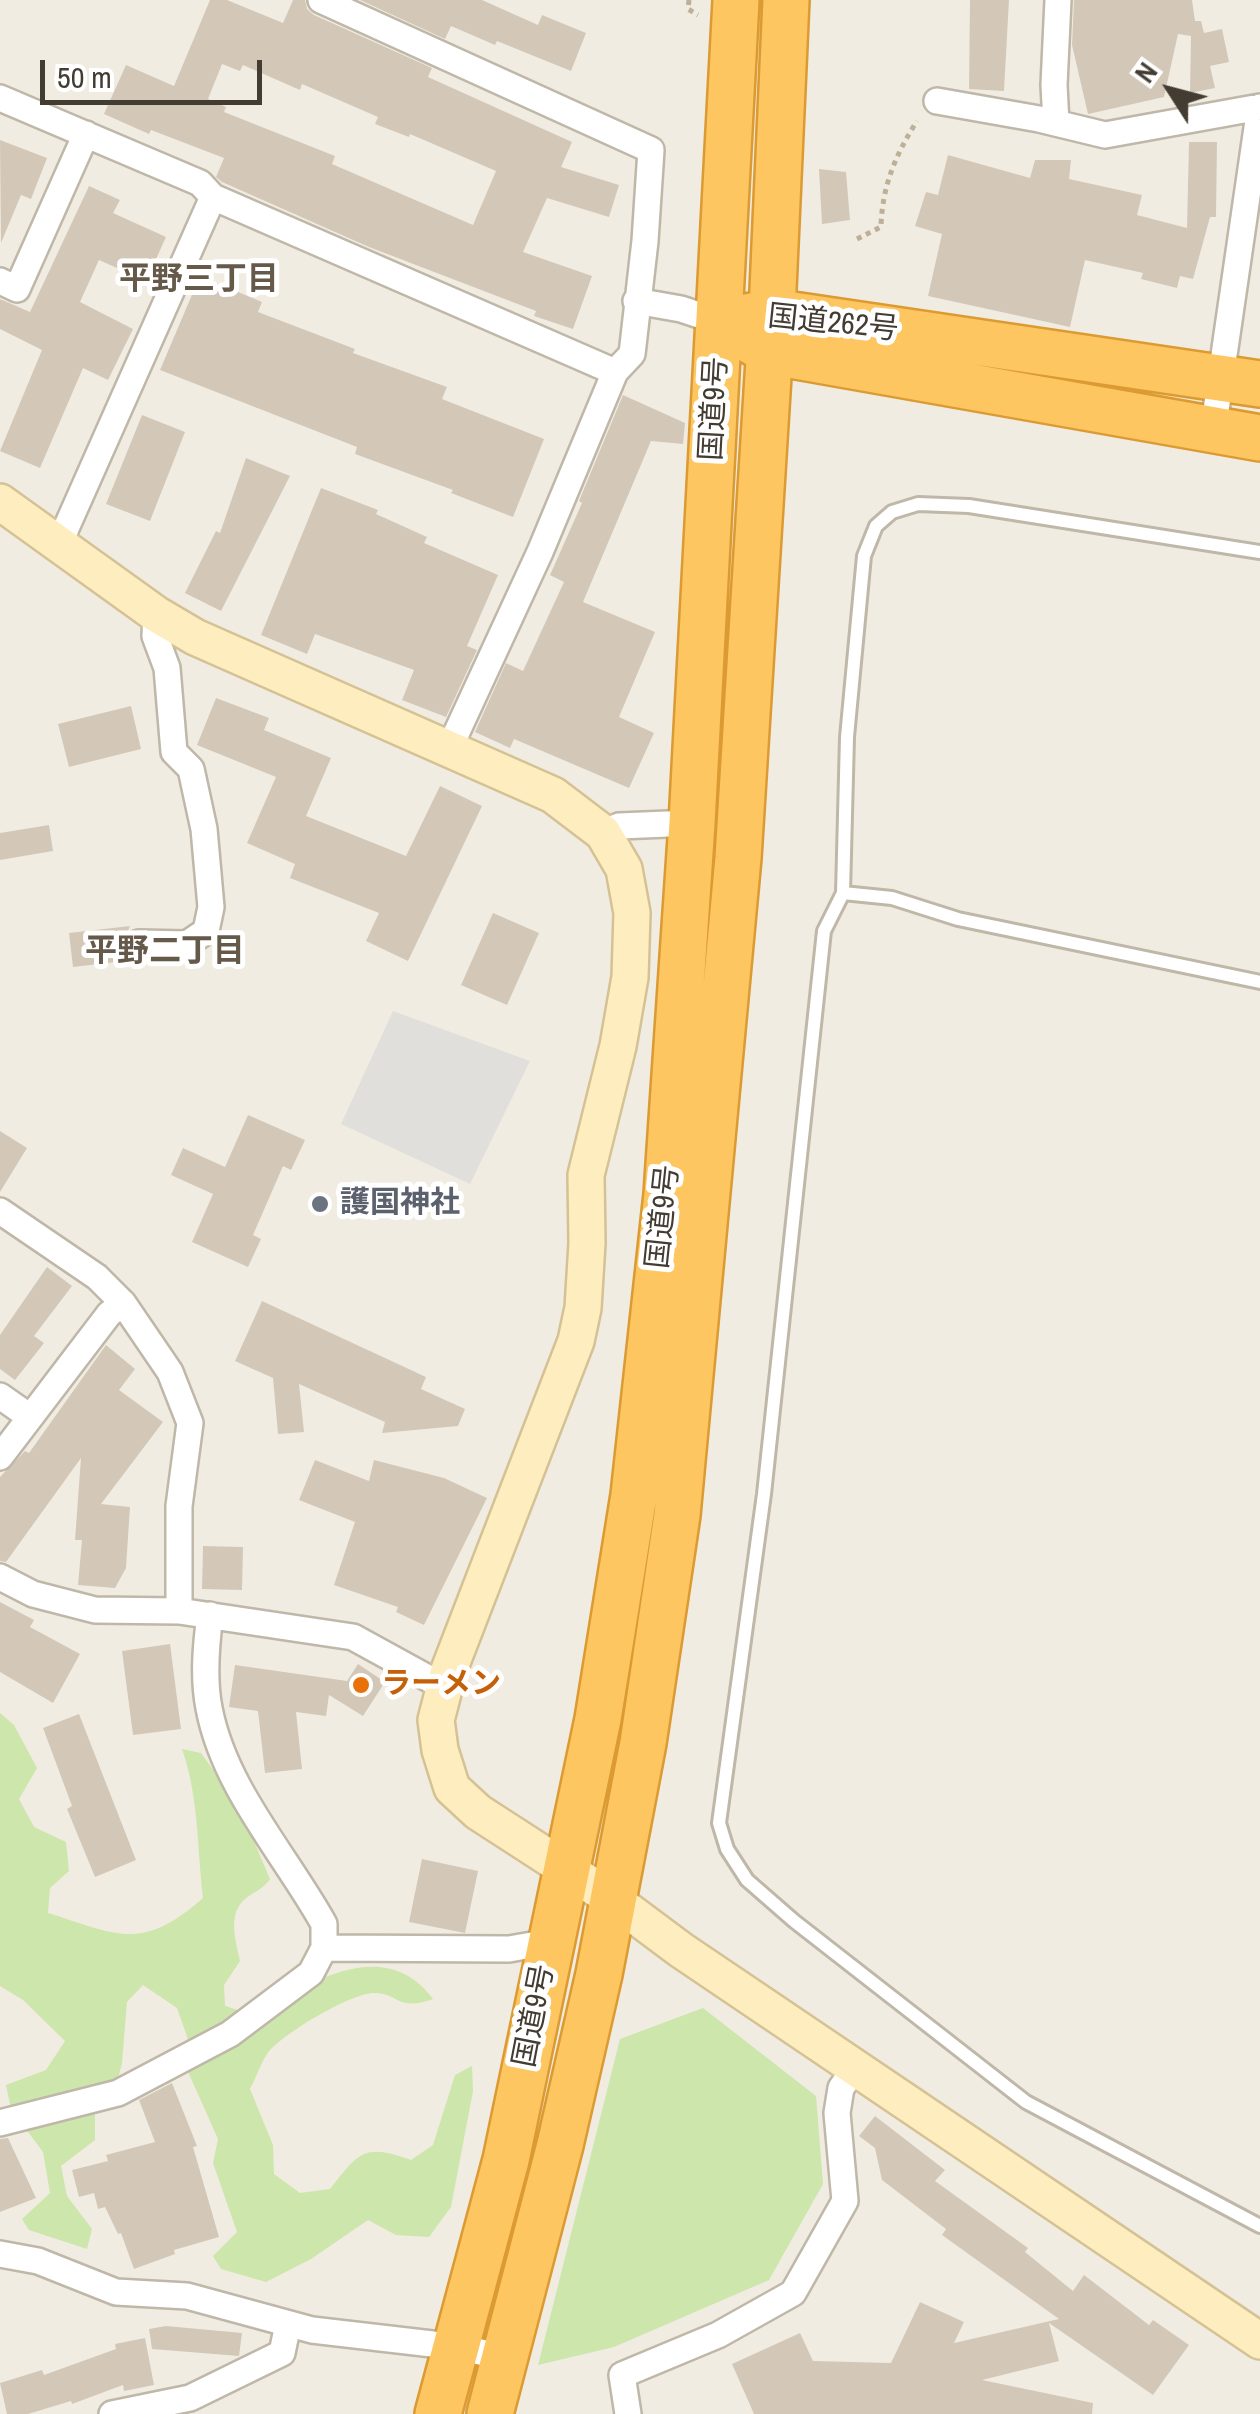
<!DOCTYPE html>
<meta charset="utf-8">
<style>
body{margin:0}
#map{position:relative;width:1260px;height:2414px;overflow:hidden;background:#f1ece2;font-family:"Archivo Narrow",sans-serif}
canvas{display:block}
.north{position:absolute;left:1120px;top:40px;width:100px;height:100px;-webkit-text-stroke:8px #fff;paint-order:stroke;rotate:306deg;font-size:28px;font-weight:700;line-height:40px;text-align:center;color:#433c33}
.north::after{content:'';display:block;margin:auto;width:35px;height:45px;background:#433c33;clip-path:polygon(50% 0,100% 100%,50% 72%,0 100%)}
.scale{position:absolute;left:40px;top:60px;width:222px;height:45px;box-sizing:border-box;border:5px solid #433c33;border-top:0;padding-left:12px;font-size:30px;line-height:35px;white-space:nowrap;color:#433c33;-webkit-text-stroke:8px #fff;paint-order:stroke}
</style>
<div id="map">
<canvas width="1260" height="2414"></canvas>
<div class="north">N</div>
<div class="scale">50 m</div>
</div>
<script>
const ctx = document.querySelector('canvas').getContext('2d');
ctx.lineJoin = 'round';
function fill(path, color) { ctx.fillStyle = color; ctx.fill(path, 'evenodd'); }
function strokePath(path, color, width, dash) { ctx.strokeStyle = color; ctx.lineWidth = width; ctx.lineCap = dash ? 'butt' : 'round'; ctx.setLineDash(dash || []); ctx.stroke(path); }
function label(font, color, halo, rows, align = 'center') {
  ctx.font = font + ' "Archivo Narrow","Noto Sans JP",sans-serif'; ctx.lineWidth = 10; ctx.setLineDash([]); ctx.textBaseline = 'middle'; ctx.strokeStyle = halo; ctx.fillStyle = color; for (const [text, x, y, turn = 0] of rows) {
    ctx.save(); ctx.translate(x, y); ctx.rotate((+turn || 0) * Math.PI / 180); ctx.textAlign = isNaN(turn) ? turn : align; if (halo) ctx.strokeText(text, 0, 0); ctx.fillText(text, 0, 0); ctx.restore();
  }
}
fill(new Path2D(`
 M0 1713 14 1725 37 1768 19 1799 34 1827 66 1842 69 1871 50 1888 48 1913C118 1935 142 1952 203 1898 197 1847 199 1798 182 1749L201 1753 238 1804 270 1879C262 1890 255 1891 245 1899 227 1914 236 1942 240 1961L224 1985 225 2006 254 2015C307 1984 384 1933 433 1999 396 2012 400 1993 374 1993 351 1993 280 2035 267 2054 260 2065 256 2078 250 2089L273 2145 274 2174 300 2193 330 2189C359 2152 364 2143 411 2160L433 2145 455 2075 472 2066 473 2091 451 2207 429 2237 396 2235 368 2220 311 2259 266 2282 221 2269 213 2256 237 2232 213 2163 218 2139 185 2065 189 2042 177 2008 143 1985 127 2002 122 2063 116 2086 95 2098V2140L61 2166 67 2196 92 2229 87 2249 29 2230 22 2219 50 2193 43 2152 11 2109 6 2085 46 2070 65 2041 23 2000 0 1986Z
 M703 2008 816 2096 823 2184 769 2280 614 2347 538 2365 620 2039Z`), '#cce6ab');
fill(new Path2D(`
 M393 1011 530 1061 470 1184 341 1124Z`), '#e1dfdb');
fill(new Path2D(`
 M210 0H227L283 23 293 0H305L307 9 314 15 432 68 428 77 572 142 561 167 619 185 609 217 547 198 523 252 592 276 573 329 534 316 536 311 369 247 222 182 216 177 224 158 151 130 149 134 104 114 126 65 174 86ZM222 64 240 71 243 65 300 90 302 84 378 117 375 124 409 137 410 134 496 171 473 225 332 164 335 156 224 112 226 107 208 99Z
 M360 0H482L538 25 542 15 586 33 571 71 497 41 495 45 451 26 445 39Z
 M970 0H1009L1004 91 969 89Z
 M1074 0H1192L1195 21H1201L1204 33 1222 29 1229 62 1210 66 1215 88 1190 93 1191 36 1178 34 1164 97 1088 114 1072 45Z
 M0 140 47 158 31 199 21 195 1 243Z
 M1189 142H1217L1216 217H1210L1193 279 1180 276 1177 288 1141 279 1143 273 1085 260 1070 327 928 296 942 234 915 226 926 192 938 195 948 155 1030 178 1035 160H1071L1069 179 1142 195 1137 215 1187 228Z
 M819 169 846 172 850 220 822 224Z
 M89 186 120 200 113 213 166 237 146 281 99 260 80 302 133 329 108 380 83 368 40 468 0 451 42 350 0 329V299L30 312Z
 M200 276 262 302 258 312 355 349 353 353 447 387 442 399 544 439 513 517 451 493 453 490 355 454 357 447 160 370Z
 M623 395 685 423 683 444 651 441 583 602 655 632 619 717 654 733 629 788 514 739 510 748 475 732 506 663 523 671 564 582 550 575 582 503 579 501Z
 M142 415 185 432 150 521 106 504Z
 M246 458 290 476 221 611 185 593 216 531 220 533Z
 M321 488 378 510 376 514 427 537 424 543 498 575 467 646 477 650 446 717 402 700 414 670 315 634 307 654 261 635Z
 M216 698 269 718 264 730 331 758 306 816 406 856 440 786 482 806 408 961 366 941 379 913 290 878 295 864 247 843 276 777 197 745Z
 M131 706 141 749 69 767 58 724Z
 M49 825 53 851 0 860V833Z
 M493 913 539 933 507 1005 461 985Z
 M130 926 123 944 133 960 73 967 69 933Z
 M248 1115 305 1140 291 1170 283 1166 253 1235 261 1239 248 1267 192 1242 213 1194 171 1175 183 1148 225 1167Z
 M0 1131 27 1148 0 1192Z
 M47 1267 72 1286 34 1336 44 1343 15 1380 0 1369V1335Z
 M262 1301 426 1377 421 1389 465 1409 458 1426 382 1433 385 1422 299 1384 304 1432 278 1434 273 1378 235 1361Z
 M106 1345 135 1369 119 1390 163 1422 101 1504 130 1507 126 1568 115 1588 78 1585 82 1540H75L81 1458 6 1562 0 1561V1477L25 1451 29 1453Z
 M315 1460 369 1481 374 1460 444 1478 487 1498 424 1625 396 1612 398 1607 334 1585 355 1522 299 1500Z
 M203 1546 243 1547 242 1590 202 1589Z
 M0 1602 34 1620 30 1627 80 1654 53 1703 0 1672Z
 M170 1644 181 1729 133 1735 122 1651Z
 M358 1664 385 1682 363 1716 329 1695 326 1716 296 1712 302 1769 265 1773 258 1711 229 1707 235 1665 347 1681Z
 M79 1714 136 1860 95 1877 67 1809 72 1806 43 1728Z
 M422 1859 478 1871 465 1933 409 1922Z
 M172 2083 197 2146 193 2147 219 2237 174 2250 175 2254 134 2269 121 2233 118 2234 105 2207 98 2209 94 2193 79 2197 72 2170 108 2161 106 2155 155 2142 139 2100Z
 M875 2116 945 2170 935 2181 1028 2248 1025 2252 1073 2291 1084 2275 1149 2325 1153 2320 1189 2345 1153 2395 1049 2323 1059 2361 982 2380 1093 2403 1092 2414H754L732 2364 800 2333 813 2361 891 2363 920 2302 964 2322 954 2343 1059 2319 942 2235 946 2229 882 2180 875 2148 859 2136Z
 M8 2138 36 2198 0 2212V2139Z
 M166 2326 242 2333 239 2356 152 2349 149 2329Z
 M145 2338 154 2385 124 2391 123 2385 72 2404 71 2401 28 2414H7L0 2383 42 2370 44 2375 116 2349 115 2344Z`), '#d3c8b8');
const lane = new Path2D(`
 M1260 552 969 506 918 504 892 512 876 526 864 556 847 737 843 893 824 931 764 1494 719 1823 727 1849 747 1880 794 1921 1026 2102 1260 2226
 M843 893 892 898 958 919 1260 982`);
const street = new Path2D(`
 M0 98 200 183 213 197 615 372 632 354 645 241 651 150 321 0
 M937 101 1039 119 1105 135 1260 107
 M1056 123 1054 85 1058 0
 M0 281 17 289 86 134
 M636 301 681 309 720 322
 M1213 431 1260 107
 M59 544 213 197
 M449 749 540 552 615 372
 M603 833 619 826 692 823
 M139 943 187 944 206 931 211 907 204 829 191 769 174 752 167 668 155 636 156 614
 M0 1211 97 1277 123 1303 170 1372 190 1423 179 1506V1611
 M0 1396 30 1417
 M0 1457 109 1314 123 1303
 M0 1577 33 1594 95 1610 179 1611 353 1637 444 1687
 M324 1948 509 1949 549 1942
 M0 2123 118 2093 230 2034 311 1973 324 1948V1924C285 1854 224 1788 209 1708 203 1678 206 1645 210 1615
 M0 2254 38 2261 116 2292 187 2296 312 2330 458 2347 507 2358
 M112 2414 190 2398 282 2353 288 2324
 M628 2414 622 2375 718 2335 793 2293 845 2201 837 2113 841 2088 856 2067`);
const secondary = new Path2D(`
 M0 502 156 614 195 637 553 795 603 833 624 869 632 913 630 977 618 1046 586 1175 587 1243 583 1308 576 1341 449 1670 436 1720 440 1750 452 1788 478 1812 614 1900 681 1950 1260 2341`);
const highway = new Path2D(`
 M741 318 772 312 1260 384
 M743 336 768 351 1260 438
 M438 2414 506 2160 598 1719 634 1495 667 1194 692 823 736 0
 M490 2414 560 2145 599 1974 643 1743 677 1515 738 858 772 312 786 0`);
strokePath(lane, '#bfb7a8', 18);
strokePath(street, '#bfb7a8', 30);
strokePath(secondary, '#d5c294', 40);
strokePath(highway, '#dc9a32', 50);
strokePath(new Path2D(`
 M689 0 688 9 698 15
 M857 239 881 227C882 186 896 154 917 121`), '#beaf97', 5, [5, 5]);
strokePath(lane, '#fff', 12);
strokePath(street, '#fff', 25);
strokePath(secondary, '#feeebf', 35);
strokePath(highway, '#fdc661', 45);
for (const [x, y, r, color] of [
 [320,1204,10,"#6b7280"],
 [361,1685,10,"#e8710a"]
]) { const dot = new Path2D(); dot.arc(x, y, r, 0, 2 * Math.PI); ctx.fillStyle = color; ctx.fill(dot); strokePath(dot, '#fff', 4); }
label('30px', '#433c33', '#fff', [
 ["国道262号",833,324,6],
 ["国道9号",715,409,-87],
 ["国道9号",664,1217,-84],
 ["国道9号",535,2016,-79]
]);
label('bold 30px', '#5b616d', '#fff', [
 ["護国神社",340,1204]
], 'left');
label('bold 30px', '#c56008', '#fff', [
 ["ラーメン",381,1685]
], 'left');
label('bold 32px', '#655a4a', '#fff', [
 ["平野三丁目",199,280],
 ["平野二丁目",165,952]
]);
</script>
